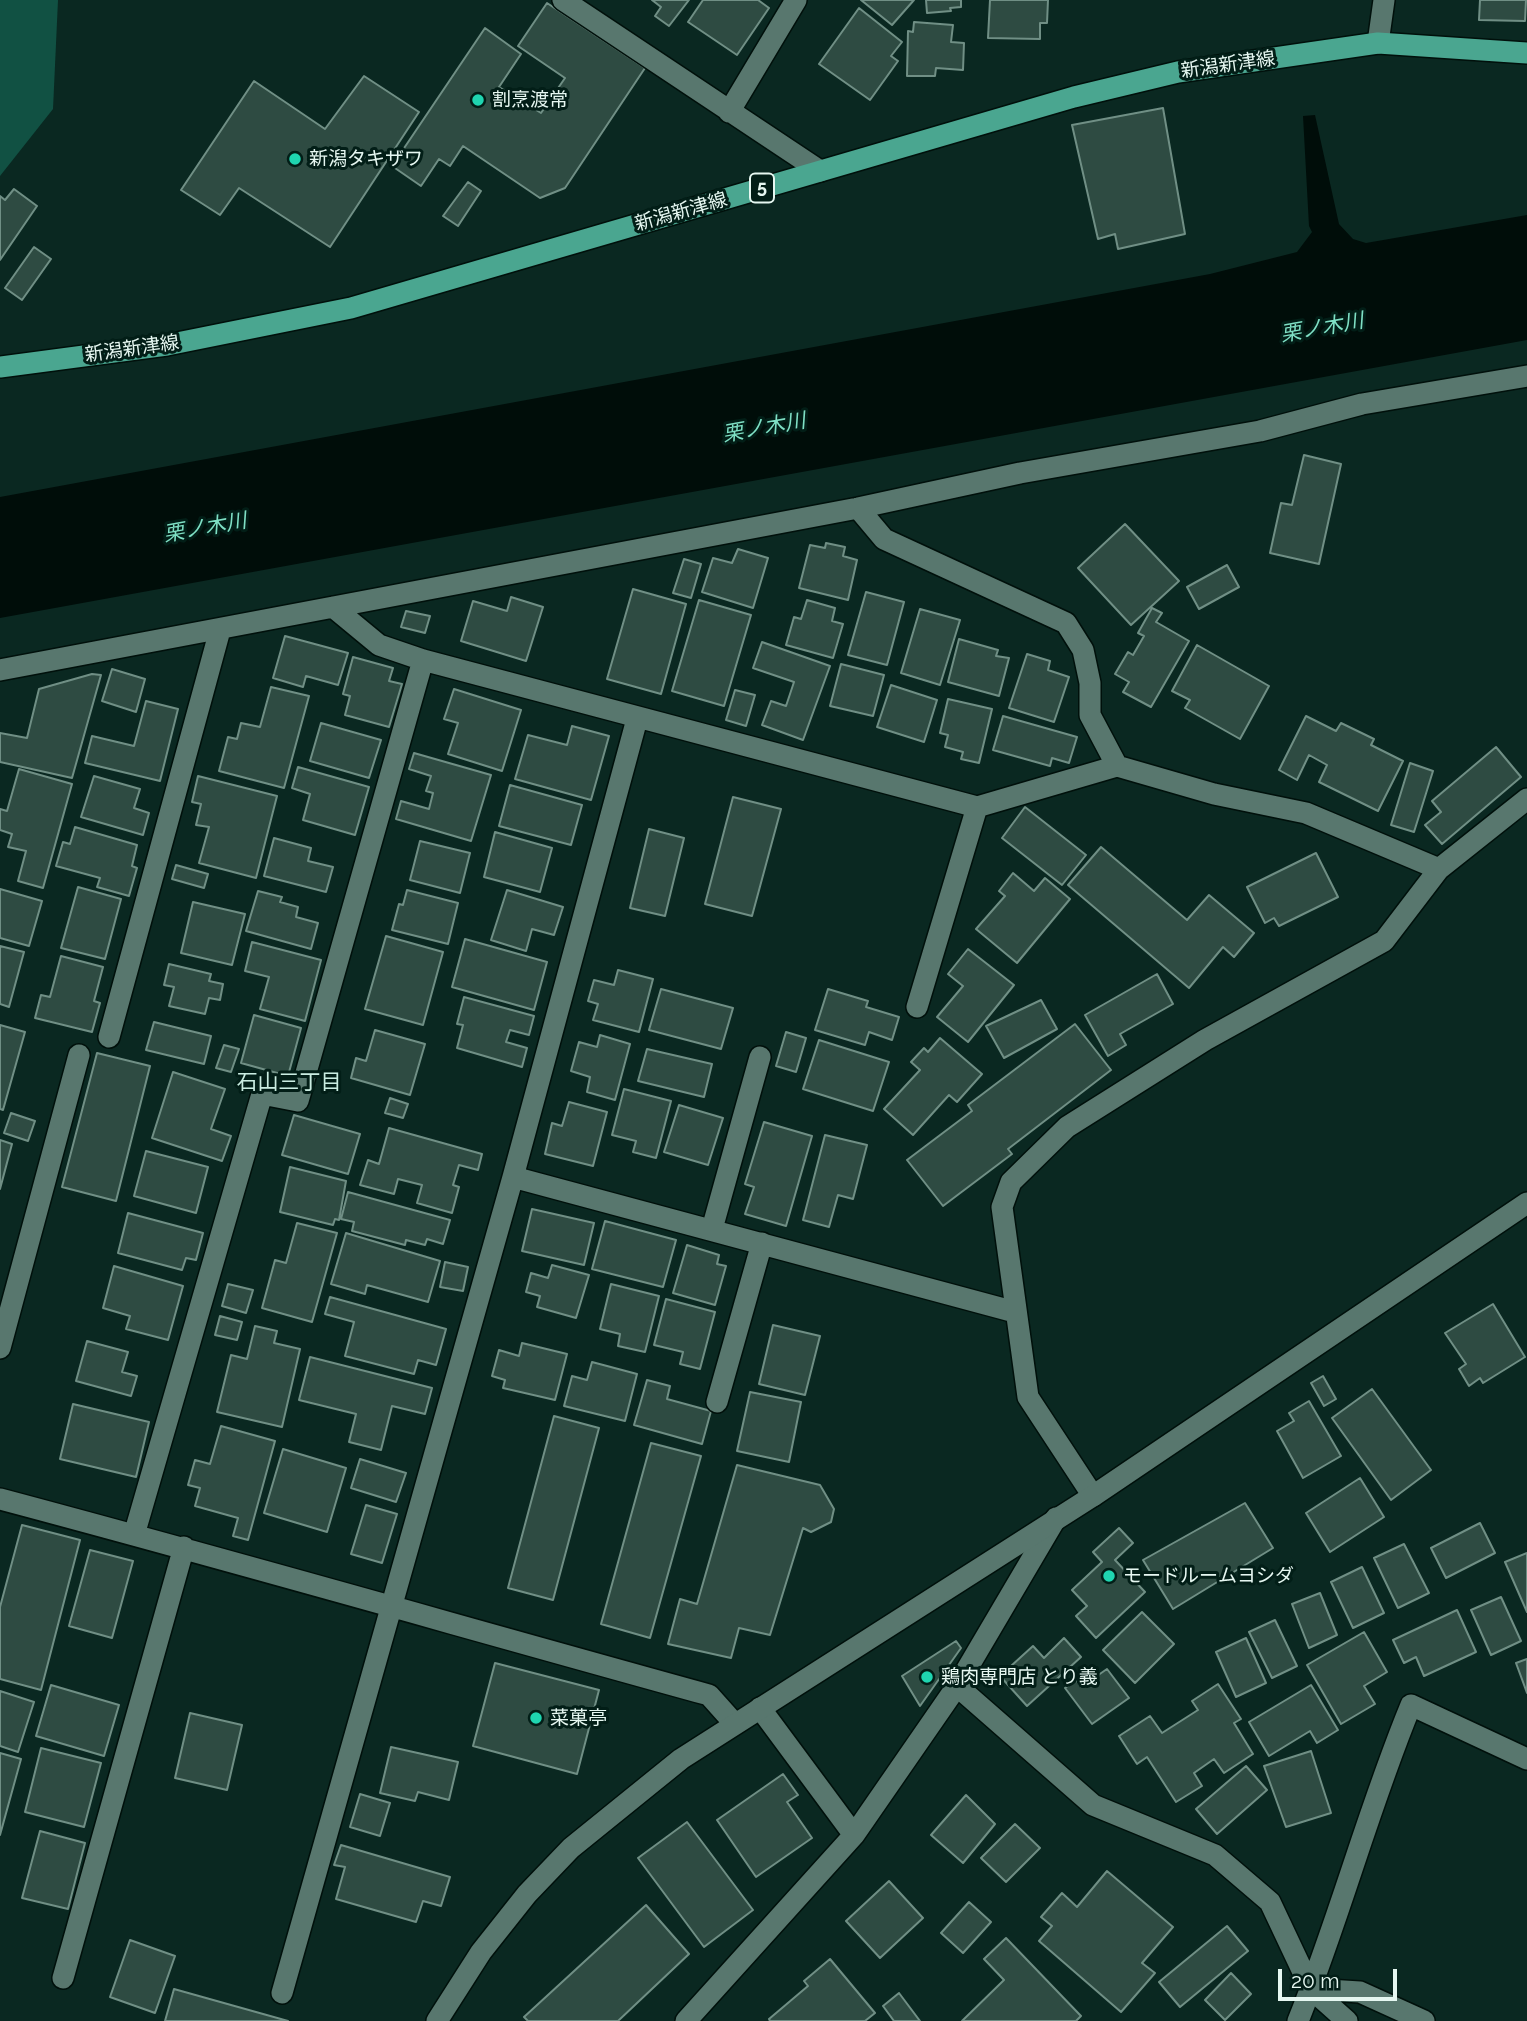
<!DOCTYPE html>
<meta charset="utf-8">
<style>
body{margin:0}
#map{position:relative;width:1527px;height:2021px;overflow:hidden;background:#0a2821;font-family:Raleway,sans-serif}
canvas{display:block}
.scale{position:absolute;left:1278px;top:1969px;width:119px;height:32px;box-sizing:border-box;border:4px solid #e6f7f1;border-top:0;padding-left:9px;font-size:21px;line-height:24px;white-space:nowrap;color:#e6f7f1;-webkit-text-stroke:5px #021e17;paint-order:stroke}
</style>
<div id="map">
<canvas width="1527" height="2021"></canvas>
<div class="scale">20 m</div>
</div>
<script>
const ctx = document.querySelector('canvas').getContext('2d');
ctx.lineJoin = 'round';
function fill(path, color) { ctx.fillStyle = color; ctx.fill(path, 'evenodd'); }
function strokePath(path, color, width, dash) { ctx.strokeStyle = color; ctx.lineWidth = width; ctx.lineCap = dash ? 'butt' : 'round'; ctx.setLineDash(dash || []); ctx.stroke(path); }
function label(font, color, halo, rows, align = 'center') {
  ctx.font = font + ' Raleway,"Noto Sans JP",sans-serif'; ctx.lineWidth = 6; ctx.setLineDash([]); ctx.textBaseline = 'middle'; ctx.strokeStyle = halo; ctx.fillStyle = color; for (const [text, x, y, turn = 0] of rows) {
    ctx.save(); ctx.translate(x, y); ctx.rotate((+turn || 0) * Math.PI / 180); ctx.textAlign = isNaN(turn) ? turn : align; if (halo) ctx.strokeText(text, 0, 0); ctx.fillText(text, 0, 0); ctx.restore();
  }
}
fill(new Path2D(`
 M0 0H58L53 109 0 176Z`), '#115143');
fill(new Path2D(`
 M1315 115 1339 224 1353 239 1366 243 1527 215V340L0 618V497L1210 274 1297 252 1312 232 1309 226 1303 116Z`), '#000d09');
const building = new Path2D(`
 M652 0H689L669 26 655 16 661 7Z
 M703 0H758L769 8 737 55 688 22Z
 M861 0H914L892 25Z
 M926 0H961V7L950 8 951 11 927 13Z
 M990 0H1048L1047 23H1040V39L988 38Z
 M1480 0H1526L1525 21 1479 20Z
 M547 3 645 68 565 188 540 198 463 146 450 166 439 159 421 186 392 166 485 28 521 54 499 87 541 113 565 78 518 46Z
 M859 8 902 42 891 56 898 61 870 100 819 64Z
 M914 22 953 25 951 42 964 43 963 70 936 68 935 76H907L908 31 913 32Z
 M364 76 419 112 330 247 239 188 220 215 181 190 254 81 325 129Z
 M1163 108 1185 234 1118 249 1115 234 1098 239 1072 125Z
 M468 182 481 191 458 226 443 216Z
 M14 189 37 206 0 260V196L5 200Z
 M34 247 51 259 22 300 5 288Z
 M1304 455 1341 464 1319 564 1270 553 1281 503 1292 505Z
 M1125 524 1179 581 1131 625 1078 568Z
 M826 543 845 547 843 556 857 560 848 600 799 588 810 545 825 548Z
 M738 549 768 558 753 608 702 592 713 558 732 563Z
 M684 559 701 564 691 598 673 593Z
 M1227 565 1239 587 1199 609 1187 587Z
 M633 589 686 604 661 694 607 679Z
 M866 592 904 602 887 665 848 655Z
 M511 597 543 607 526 661 461 641 473 601 507 611Z
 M699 600 751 615 724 706 672 691Z
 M807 600 835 608 832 621 843 624 833 658 786 645 794 617 801 619Z
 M1152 608 1162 613 1156 622 1189 641 1151 707 1123 692 1129 682 1115 674 1128 652 1133 655 1144 636 1138 633Z
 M920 609 960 620 940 685 901 673Z
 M406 611 430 616 425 633 401 627Z
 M285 636 348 653 338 685 306 676 303 687 273 678Z
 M959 639 998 650 996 656 1009 658 999 696 948 682Z
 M762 642 830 666 803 740 762 725 771 701 786 706 794 682 753 668Z
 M1197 645 1269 686 1240 739 1185 708 1190 700 1172 691Z
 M1027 654 1050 661 1048 670 1069 677 1054 722 1009 708Z
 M353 657 393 668 389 681 402 684 389 727 345 715 350 696 343 694Z
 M841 664 884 675 873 716 830 706Z
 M112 669 145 679 136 712 102 701Z
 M92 674 101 675 72 778 0 762V733L27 738 39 689Z
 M891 685 937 700 924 742 877 727Z
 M271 687 309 696 284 788 219 771 228 737 237 739 241 723 260 727Z
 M454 689 521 710 502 771 448 754 458 723 444 719Z
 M735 690 755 695 746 726 726 720Z
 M948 699 992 709 979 763 961 759 963 752 945 747 948 735 940 733Z
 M146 701 178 709 160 781 85 763 92 736 134 746Z
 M1003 716 1077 737 1069 763 1052 758 1050 766 993 750Z
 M1306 716 1336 731 1341 723 1374 739 1371 745 1403 761 1378 811 1319 782 1327 765 1309 755 1297 780 1279 770Z
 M321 723 381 740 369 778 310 761Z
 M572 726 609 736 591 800 515 779 528 735 567 745Z
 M1496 747 1521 777 1442 844 1425 825 1441 812 1432 801Z
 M414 753 491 775 471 841 396 819 401 801 429 809 433 793 426 791 431 776 409 769Z
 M1410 763 1433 771 1414 832 1391 825Z
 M298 767 369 787 355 835 303 820 310 794 292 788Z
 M19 769 72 784 43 888 18 881 26 851 8 847 12 834 0 830V809L7 811Z
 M94 776 140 789 134 808 149 813 143 835 81 817Z
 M198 776 277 796 256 878 199 863 209 827 196 825 201 804 192 802Z
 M510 785 582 805 571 845 499 826Z
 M733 797 781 809 752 916 705 904Z
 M1025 807 1086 855 1062 885 1002 838Z
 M75 827 137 845 132 866 137 868 129 896 97 887 100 878 56 866 63 842 70 844Z
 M649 829 684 838 665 916 630 908Z
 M495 832 552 848 540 892 484 877Z
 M274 838 311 848 308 861 333 867 326 892 264 876Z
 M420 841 470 853 460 893 410 880Z
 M1101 847 1187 920 1209 895 1254 933 1234 957 1223 947 1189 988 1068 885Z
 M1316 853 1338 897 1279 926 1274 918 1265 923 1247 887Z
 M176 865 208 874 204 888 172 879Z
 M1013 873 1034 891 1045 878 1070 899 1017 963 976 929 1005 896 999 891Z
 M78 887 121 899 105 959 61 948Z
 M0 889 42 901 29 946 0 938Z
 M407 890 458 903 448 944 392 930 399 904 403 905Z
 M507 890 563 907 554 935 532 929 526 951 491 940Z
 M258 891 282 897 280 902 298 907 296 917 318 923 311 949 246 931Z
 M193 902 245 914 232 965 181 953Z
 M386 936 443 952 423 1025 365 1009Z
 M465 939 547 962 534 1010 452 987Z
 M252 942 321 960 305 1021 260 1009 269 977 245 971Z
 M0 946 24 952 9 1007 0 1004Z
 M968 949 1014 985 968 1042 937 1017 963 986 948 974Z
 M61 956 103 967 94 1001 100 1003 92 1032 35 1018 41 995 50 997Z
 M169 964 211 974 209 981 223 984 220 1000 209 998 205 1014 169 1006 174 987 164 985Z
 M618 970 653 979 639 1032 593 1020 598 1004 588 1001 594 980 614 985Z
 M1157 974 1173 1004 1120 1034 1126 1045 1108 1056 1085 1015Z
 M661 989 733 1008 721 1049 649 1030Z
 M828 989 868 1001 866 1007 899 1017 892 1040 869 1032 865 1045 815 1030Z
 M464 997 534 1016 529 1035 510 1030 506 1042 527 1048 522 1067 457 1048 463 1025 457 1024Z
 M1041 1000 1057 1029 1004 1058 986 1026Z
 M254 1015 301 1028 288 1076 241 1063Z
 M154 1022 211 1036 204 1064 146 1050Z
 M1075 1024 1111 1070 1008 1149 1012 1154 943 1206 907 1160 972 1111 968 1105Z
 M0 1025 25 1032 3 1110 0 1109Z
 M375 1030 425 1044 410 1095 351 1078 356 1058 366 1061Z
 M786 1032 806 1038 796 1072 776 1066Z
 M600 1035 630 1044 615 1100 587 1092 590 1077 571 1071 579 1042 597 1047Z
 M940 1038 982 1074 957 1102 949 1095 913 1135 884 1109 920 1070 911 1062 924 1048 928 1052Z
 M819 1040 889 1062 873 1111 803 1089Z
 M224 1045 239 1049 231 1072 216 1068Z
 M647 1049 712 1064 704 1097 638 1081Z
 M97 1053 150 1066 116 1201 62 1187Z
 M173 1072 225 1089 211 1129 231 1136 222 1161 152 1138Z
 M624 1089 671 1101 656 1158 633 1152 636 1141 612 1135Z
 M390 1098 408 1104 403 1118 385 1113Z
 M569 1102 607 1112 593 1166 545 1154 552 1123 562 1126Z
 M679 1105 723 1118 708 1165 664 1152Z
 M11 1113 35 1121 28 1141 4 1133Z
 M294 1115 360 1134 348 1174 282 1155Z
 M764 1122 812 1136 786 1226 745 1214 754 1187 745 1184Z
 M389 1128 482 1154 478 1170 459 1165 453 1185 459 1187 452 1213 417 1203 422 1185 398 1179 394 1194 360 1185 368 1160 379 1164Z
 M825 1135 867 1145 853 1199 838 1195 829 1227 803 1220Z
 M0 1140 12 1144 0 1189Z
 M146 1151 208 1167 196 1213 134 1196Z
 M290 1167 346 1181 339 1220 335 1219 333 1225 280 1212Z
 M348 1192 450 1220 443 1244 427 1239 425 1245 406 1240 405 1245 352 1231 354 1222 341 1219Z
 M532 1209 594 1223 584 1265 522 1251Z
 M128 1213 203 1233 196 1260 186 1258 182 1270 118 1253Z
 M605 1221 676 1240 663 1287 592 1269Z
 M297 1223 337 1233 312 1322 262 1308 275 1260 286 1263Z
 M346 1233 440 1261 428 1302 367 1285 365 1294 331 1284Z
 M687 1245 719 1255 717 1264 726 1266 715 1305 673 1293Z
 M445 1262 468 1267 463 1291 440 1287Z
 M552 1265 589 1275 576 1318 537 1307 540 1296 526 1292 531 1273 548 1278Z
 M114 1266 183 1286 168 1340 126 1329 130 1316 103 1308Z
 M228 1284 253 1290 246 1313 222 1306Z
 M611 1284 659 1296 645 1352 618 1346 620 1334 600 1329Z
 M330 1297 446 1329 436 1365 418 1360 414 1374 345 1356 354 1322 325 1314Z
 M666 1299 715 1312 700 1369 680 1364 683 1352 654 1345Z
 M1493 1304 1525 1357 1483 1383 1480 1378 1469 1386 1459 1369 1466 1364 1445 1333Z
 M220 1316 242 1322 237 1340 215 1335Z
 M773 1325 820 1336 805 1395 759 1384Z
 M255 1326 277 1331 274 1343 300 1349 282 1427 217 1412 231 1355 247 1359Z
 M87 1341 128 1352 122 1372 137 1376 131 1396 76 1381Z
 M522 1343 567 1354 555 1400 503 1388 505 1380 492 1376 499 1350 519 1356Z
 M310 1357 432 1388 425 1414 392 1406 381 1450 349 1442 356 1414 299 1400Z
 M592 1362 637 1374 625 1421 564 1406 572 1376 587 1380Z
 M1323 1376 1336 1399 1324 1406 1311 1383Z
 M647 1380 670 1386 667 1399 711 1411 702 1444 634 1425Z
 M1372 1389 1431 1470 1391 1500 1332 1418Z
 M750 1392 801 1402 789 1462 737 1451Z
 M1309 1401 1341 1456 1303 1478 1277 1431 1294 1421 1289 1413Z
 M73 1404 149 1422 136 1477 60 1459Z
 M554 1416 599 1428 553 1600 508 1588Z
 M221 1426 275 1441 248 1540 233 1536 238 1518 195 1506 200 1488 188 1485 195 1460 210 1464Z
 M651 1443 701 1456 650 1638 601 1624Z
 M283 1449 346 1468 327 1532 264 1513Z
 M360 1459 406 1473 396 1502 351 1488Z
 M737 1465 820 1485 834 1509 831 1522 811 1532 803 1528 770 1635 739 1628 731 1658 668 1644 680 1599 697 1604Z
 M1360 1478 1384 1517 1330 1552 1306 1513Z
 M1245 1503 1273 1548 1173 1609 1143 1560Z
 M366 1505 397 1514 382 1563 351 1554Z
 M1480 1523 1495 1553 1446 1578 1431 1548Z
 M22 1525 80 1540 41 1690 0 1679V1607Z
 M1119 1528 1133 1543 1115 1560 1145 1592 1096 1638 1076 1616 1087 1606 1072 1590 1102 1562 1093 1552Z
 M1404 1544 1429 1593 1398 1608 1374 1558Z
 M90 1550 133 1561 112 1638 69 1626Z
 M1527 1553V1612L1505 1562Z
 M1362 1567 1384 1613 1353 1628 1331 1582Z
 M1320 1593 1337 1635 1309 1648 1292 1604Z
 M1501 1597 1521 1641 1491 1655 1471 1610Z
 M1457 1610 1476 1652 1424 1676 1416 1657 1404 1663 1393 1640Z
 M1142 1612 1174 1644 1135 1683 1103 1650Z
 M1275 1620 1297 1666 1272 1678 1249 1632Z
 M1364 1632 1387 1672 1364 1686 1375 1704 1341 1724 1307 1665Z
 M1064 1638 1081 1657 1027 1706 1000 1676 1033 1646 1044 1658Z
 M1246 1638 1266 1683 1236 1697 1216 1652Z
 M956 1641 961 1648 920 1706 902 1676Z
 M1527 1659V1693L1516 1663Z
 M495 1663 599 1690 577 1774 473 1746Z
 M1107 1669 1129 1698 1092 1724 1065 1688 1076 1680 1081 1687Z
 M1218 1684 1241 1719 1234 1723 1253 1754 1224 1773 1214 1759 1194 1773 1202 1786 1176 1802 1147 1757 1137 1764 1119 1736 1150 1716 1162 1733 1198 1710 1192 1701Z
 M51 1685 119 1705 104 1756 36 1736Z
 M1311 1685 1338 1730 1317 1743 1310 1731 1269 1756 1249 1722Z
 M0 1691 34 1702 18 1752 0 1746Z
 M190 1713 242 1725 227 1790 175 1778Z
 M391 1747 458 1762 449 1800 418 1792 415 1801 380 1793Z
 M41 1748 101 1763 84 1827 25 1812Z
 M1311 1751 1331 1813 1286 1827 1264 1766Z
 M0 1753 21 1759 0 1835Z
 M1246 1766 1267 1790 1217 1834 1196 1809Z
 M783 1774 798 1795 787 1802 812 1838 756 1877 717 1820Z
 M360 1794 390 1803 380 1836 350 1827Z
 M966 1795 995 1824 963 1863 931 1835Z
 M687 1822 753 1910 704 1947 638 1858Z
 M1015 1824 1040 1848 1006 1882 981 1858Z
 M40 1831 85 1843 68 1909 22 1898Z
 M341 1845 450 1877 441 1906 423 1901 416 1922 336 1899 345 1867 334 1865Z
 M1107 1871 1173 1927 1142 1963 1155 1973 1121 2012 1039 1941 1052 1926 1041 1917 1062 1893 1077 1907Z
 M889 1881 923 1918 880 1958 846 1921Z
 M969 1902 991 1922 963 1953 941 1933Z
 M646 1905 689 1954 618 2021H528L524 2017Z
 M1227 1926 1248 1951 1180 2007 1159 1982Z
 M1006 1938 1081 2016 1076 2021H962L1004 1980 984 1959Z
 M130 1940 175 1956 155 2013 110 1997Z
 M830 1959 875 2013 865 2021H770L769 2019 808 1986 804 1981Z
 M1231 1973 1251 1994 1225 2020 1205 2000Z
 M174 1989 288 2021H165Z
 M899 1993 920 2021H894L883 2006Z`);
fill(building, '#2e4b42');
strokePath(building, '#708f85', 2);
const street = new Path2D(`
 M563 0 820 171
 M729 112 796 0
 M858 508 884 539 1066 623 1083 650 1090 683V715L1117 766 1214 794 1306 813 1439 869
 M333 607 379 645 423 660 977 807 1117 766
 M0 670 858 508 1020 473 1260 431 1362 404 1527 376
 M917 1007 977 807
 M109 1037 220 630
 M513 1177 1015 1312
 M712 1229 760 1057
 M0 1348 79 1055
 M717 1402 762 1243
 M1093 1496 1028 1397 1002 1207 1011 1182 1067 1127 1205 1040 1384 941 1439 869 1527 799
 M0 1499C237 1562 473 1630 709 1695L734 1723
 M134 1535 262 1094 298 1101 423 660
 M957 1686 1093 1805 1215 1855 1270 1902 1311 1989 1347 2021
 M760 1708 854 1835
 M63 1978 184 1547
 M1311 1989 1360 1992 1424 2021
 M282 1993 513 1177 637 719
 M686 2021 854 1835 957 1686 1056 1518
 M1298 2021C1340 1917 1368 1809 1411 1705L1527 1759`);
const secondary = new Path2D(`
 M1378 43 1384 0
 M437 2021 481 1952 527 1894 571 1848 681 1759 1093 1496 1527 1203`);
const primary = new Path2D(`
 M0 367 167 345 351 308 1074 97 1178 72 1378 43 1527 53`);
strokePath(street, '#00100b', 24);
strokePath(secondary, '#00100b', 24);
strokePath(primary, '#00100b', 24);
strokePath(street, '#58776e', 21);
strokePath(secondary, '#58776e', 21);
strokePath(primary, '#4aa690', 21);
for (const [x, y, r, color] of [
 [478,100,7,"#1fd5b0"],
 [295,159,7,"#1fd5b0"],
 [1109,1576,7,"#1fd5b0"],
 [927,1677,7,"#1fd5b0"],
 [536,1718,7,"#1fd5b0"]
]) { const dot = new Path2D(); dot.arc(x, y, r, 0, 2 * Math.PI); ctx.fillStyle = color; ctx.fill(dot); strokePath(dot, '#021e17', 2.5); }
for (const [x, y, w] of [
 [762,188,24]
]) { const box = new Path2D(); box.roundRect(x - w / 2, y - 14.5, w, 29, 5); ctx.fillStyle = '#021e17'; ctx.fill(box); strokePath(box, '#e6f7f1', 2); }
label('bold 18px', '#e6f7f1', null, [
 ["5",762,188]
]);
label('19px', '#e6f7f1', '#021e17', [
 ["新潟新津線",1228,65,-8],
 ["新潟新津線",681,212,-16],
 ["新潟新津線",132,349,-8]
]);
label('19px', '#e6f7f1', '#021e17', [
 ["割烹渡常",492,100],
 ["新潟タキザワ",309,159],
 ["モードルームヨシダ",1123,1576],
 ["鶏肉専門店 とり義",941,1677],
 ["菜菓亭",550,1718]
], 'left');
label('italic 21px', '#7fe0c5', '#021e17', [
 ["栗ノ木川",1322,328,-10],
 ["栗ノ木川",764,428,-10],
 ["栗ノ木川",205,528,-10]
]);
label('21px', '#caece1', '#021e17', [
 ["石山三丁目",289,1083]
]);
</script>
